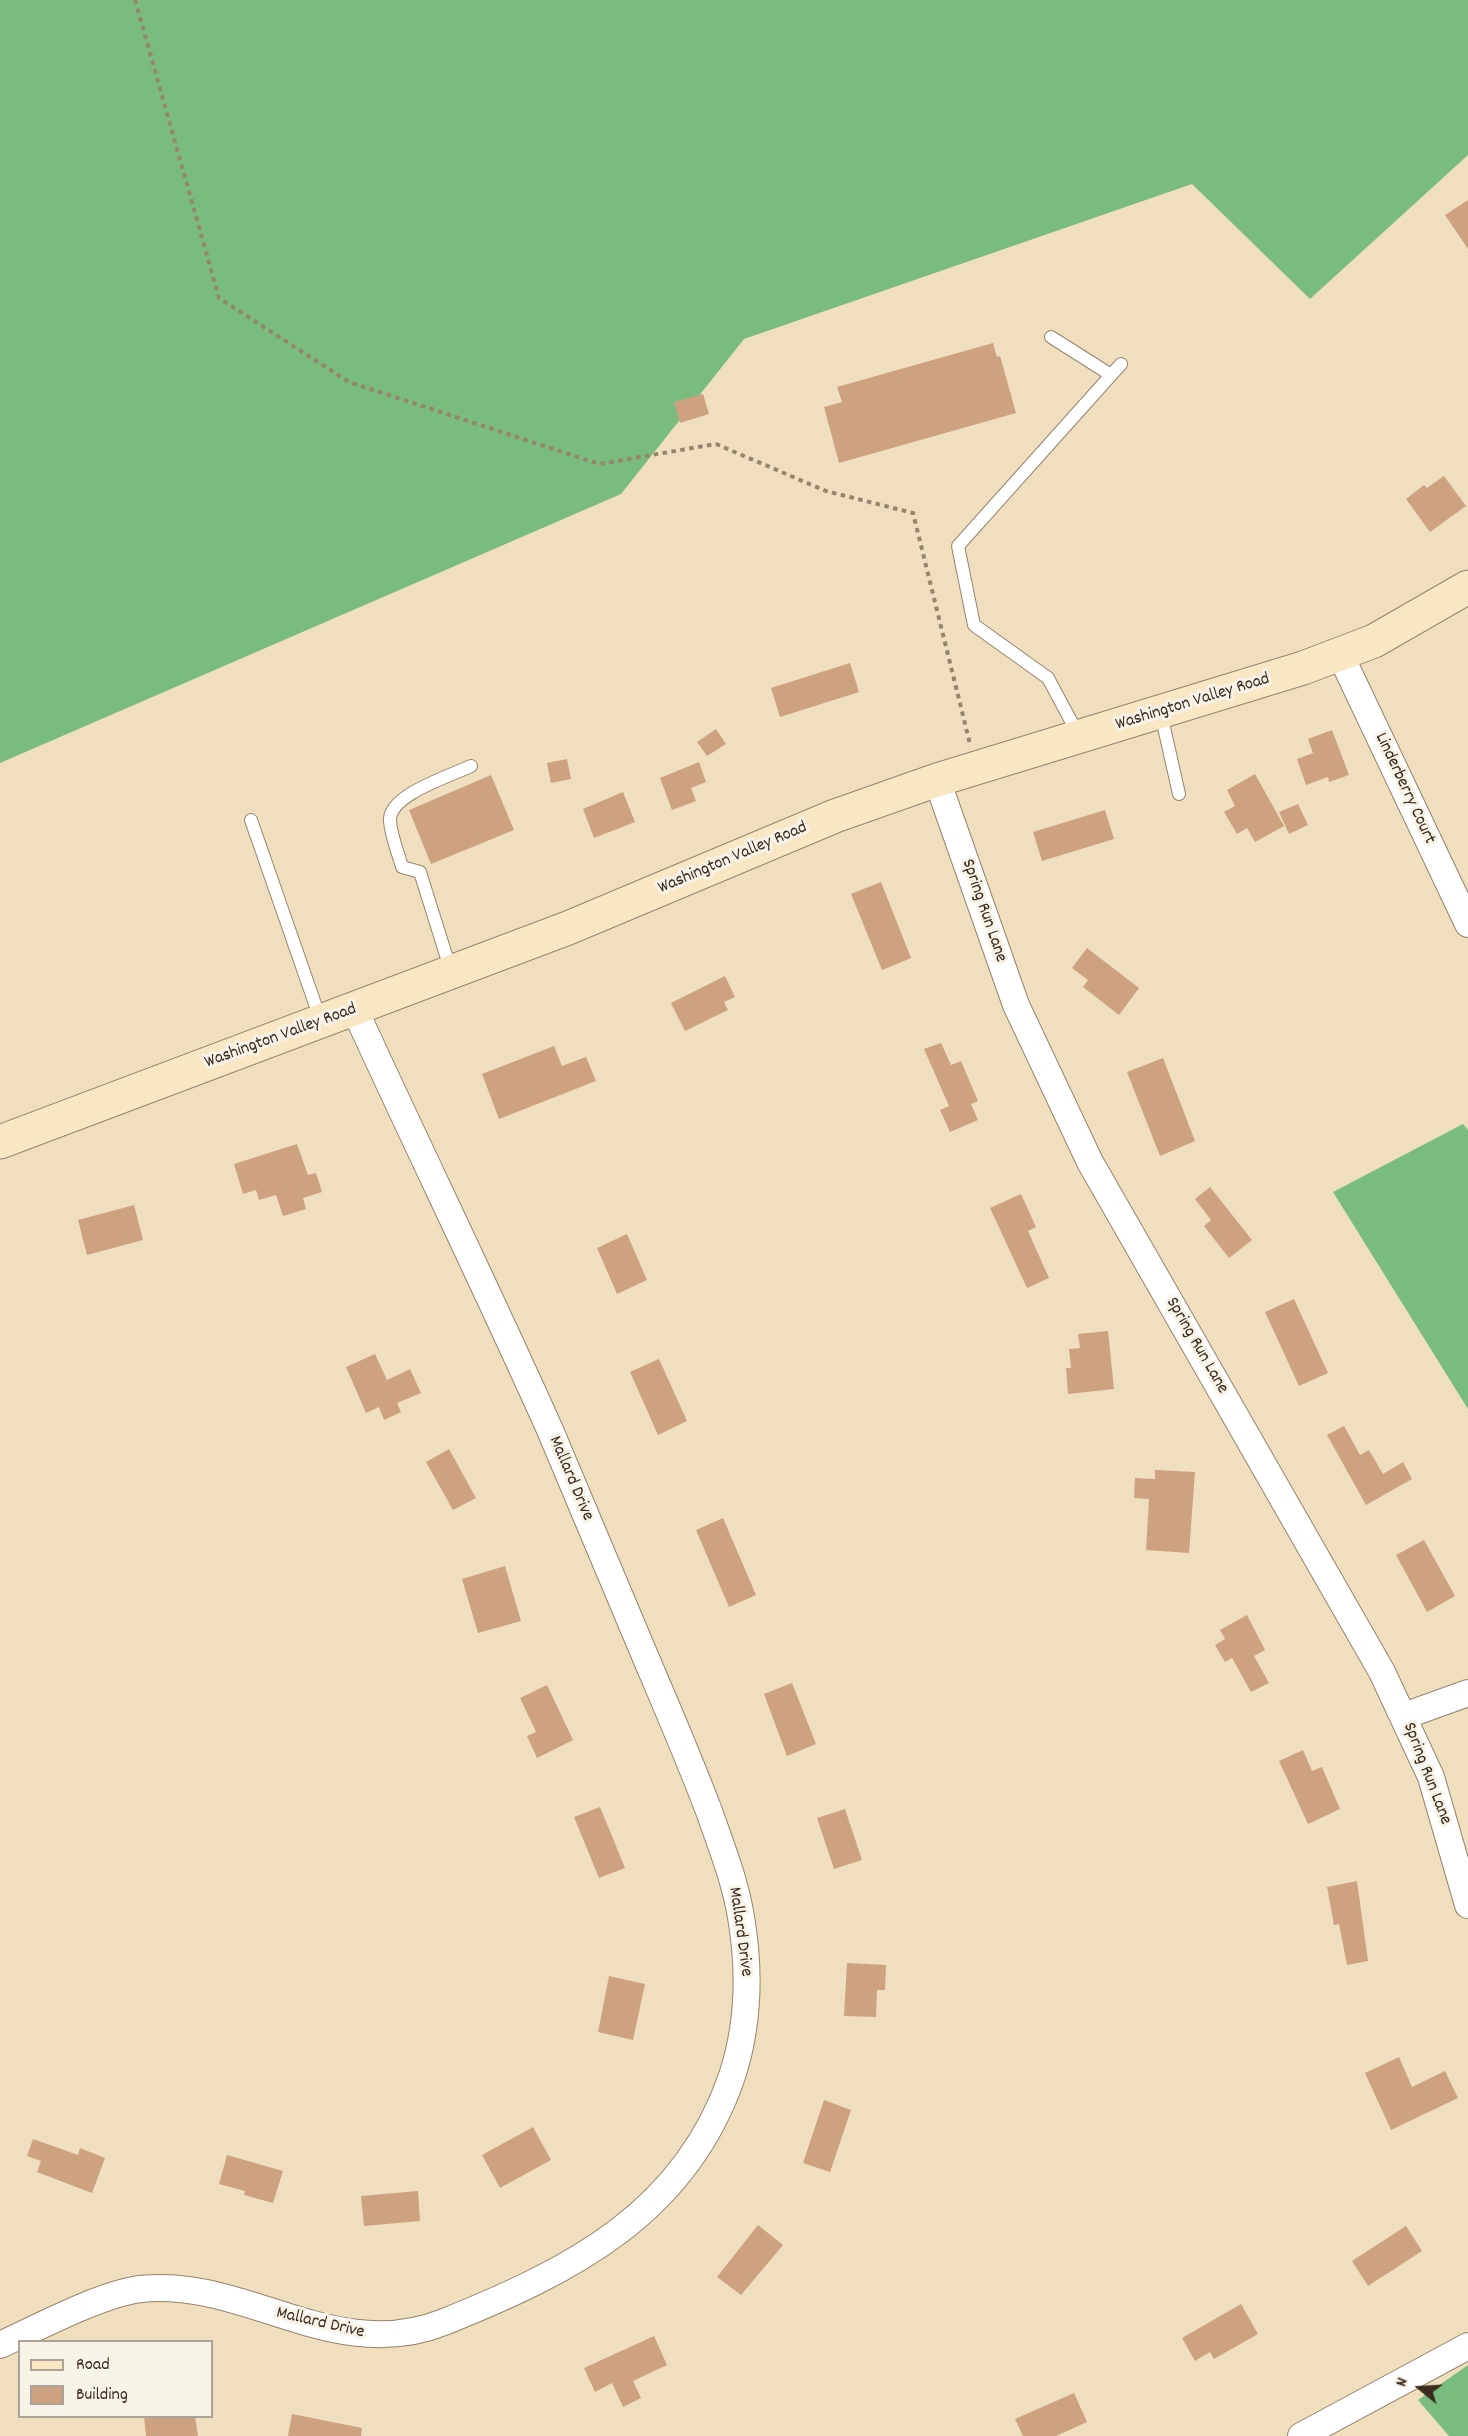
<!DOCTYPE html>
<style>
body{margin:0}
#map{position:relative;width:1468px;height:2436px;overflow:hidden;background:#efdfbe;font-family:Dekko,sans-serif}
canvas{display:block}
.legend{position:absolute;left:18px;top:2340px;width:195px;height:78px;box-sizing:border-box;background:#f7f3e8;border:2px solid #aca397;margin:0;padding:8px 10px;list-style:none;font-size:18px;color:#3b2a1e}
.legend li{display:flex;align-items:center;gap:12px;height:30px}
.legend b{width:30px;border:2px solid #aca397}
.north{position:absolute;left:1390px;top:2358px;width:60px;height:60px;-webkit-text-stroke:4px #f7f3e8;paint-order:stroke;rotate:288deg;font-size:16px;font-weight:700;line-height:24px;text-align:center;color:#3b2a1e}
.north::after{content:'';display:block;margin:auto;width:21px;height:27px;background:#3b2a1e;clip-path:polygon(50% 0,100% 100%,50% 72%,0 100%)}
</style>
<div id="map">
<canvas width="1468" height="2436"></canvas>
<ul class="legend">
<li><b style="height:8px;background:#f9e7c3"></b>Road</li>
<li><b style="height:16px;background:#cea181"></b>Building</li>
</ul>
<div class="north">N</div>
</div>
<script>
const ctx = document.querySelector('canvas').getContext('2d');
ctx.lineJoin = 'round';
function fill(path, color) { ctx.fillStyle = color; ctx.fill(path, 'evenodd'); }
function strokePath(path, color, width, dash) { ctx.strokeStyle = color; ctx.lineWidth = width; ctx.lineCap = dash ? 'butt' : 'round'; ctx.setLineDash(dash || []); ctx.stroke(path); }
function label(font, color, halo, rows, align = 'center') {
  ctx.font = font + ' Dekko,sans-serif'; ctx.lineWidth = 6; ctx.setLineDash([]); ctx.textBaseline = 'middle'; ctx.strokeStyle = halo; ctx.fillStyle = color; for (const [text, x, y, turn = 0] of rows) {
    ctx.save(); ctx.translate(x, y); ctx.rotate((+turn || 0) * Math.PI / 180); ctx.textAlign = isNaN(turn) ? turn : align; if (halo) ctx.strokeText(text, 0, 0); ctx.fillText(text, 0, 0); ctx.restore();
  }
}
fill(new Path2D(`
 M0 0H1468V155L1310 299 1192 184 744 339 621 494 0 763Z
 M1463 1124 1468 1130V1409L1333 1192Z
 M1468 2365V2436H1449L1418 2400Z`), '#7abc7e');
fill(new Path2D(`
 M1468 200V249L1445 215Z
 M993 343 997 357 1000 356 1016 413 839 463 824 407 842 402 837 387Z
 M703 394 709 414 680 423 674 402Z
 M1444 476 1466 506 1430 532 1406 499 1424 485 1427 488Z
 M850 663 859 692 780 717 771 688Z
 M716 729 726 744 707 756 697 742Z
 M1332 730 1349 775 1329 782 1328 777 1306 785 1297 759 1313 753 1308 739Z
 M567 759 571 779 551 783 547 763Z
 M699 762 706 782 691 788 696 801 672 810 660 778Z
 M1255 774 1284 826 1255 842 1247 828 1237 834 1224 812 1235 806 1227 790Z
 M491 775 514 830 431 864 409 810Z
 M623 792 635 822 594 838 583 809Z
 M1298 804 1308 825 1289 834 1279 812Z
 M1105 810 1114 839 1042 861 1033 832Z
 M881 882 911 958 882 970 851 894Z
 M1087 948 1139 988 1119 1015 1083 987 1088 980 1072 968Z
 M725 976 735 997 724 1002 728 1010 685 1031 671 1003Z
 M941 1043 951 1065 961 1061 978 1101 971 1104 978 1120 950 1132 940 1110 949 1106 924 1049Z
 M554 1046 562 1066 586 1057 596 1081 499 1119 482 1074Z
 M1163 1058 1195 1141 1160 1156 1127 1072Z
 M297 1144 308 1175 316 1173 322 1192 303 1198 306 1209 283 1216 276 1195 259 1200 256 1190 243 1194 234 1164Z
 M1210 1187 1252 1240 1229 1258 1204 1226 1211 1220 1195 1199Z
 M1021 1194 1036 1227 1028 1231 1049 1278 1027 1288 990 1208Z
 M134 1205 143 1240 87 1255 78 1220Z
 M627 1234 647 1280 617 1294 597 1248Z
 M1294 1299 1328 1373 1299 1386 1265 1312Z
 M1108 1331 1114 1389 1068 1394 1066 1368H1071L1069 1349 1080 1348 1078 1334Z
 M375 1354 387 1380 410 1369 421 1393 397 1403 401 1412 384 1420 379 1407 366 1413 346 1367Z
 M659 1359 687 1421 658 1435 630 1372Z
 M1344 1426 1360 1455 1369 1450 1383 1474 1403 1462 1412 1479 1366 1505 1327 1435Z
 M449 1449 476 1498 453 1510 426 1462Z
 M1155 1470 1195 1472 1189 1553 1146 1550 1149 1499 1134 1498 1135 1478 1155 1479Z
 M723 1518 756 1595 729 1607 696 1530Z
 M1424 1540 1455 1596 1427 1612 1396 1555Z
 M505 1566 521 1621 478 1633 462 1579Z
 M1247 1615 1265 1650 1254 1656 1269 1683 1251 1692 1232 1658 1225 1662 1215 1645 1225 1639 1220 1630Z
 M792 1683 816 1744 787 1756 764 1694Z
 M547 1685 573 1740 537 1758 527 1736 536 1732 520 1698Z
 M1303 1750 1312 1771 1322 1767 1340 1809 1308 1824 1279 1761Z
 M600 1807 625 1868 599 1878 574 1817Z
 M845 1809 862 1860 834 1869 817 1818Z
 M1357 1881 1368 1961 1347 1965 1339 1924 1334 1925 1327 1887Z
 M847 1963 886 1965 885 1990H877L876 2017 844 2016Z
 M609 1976 645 1984 633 2040 598 2032Z
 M1399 2057 1412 2087 1445 2071 1458 2098 1391 2130 1365 2073Z
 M824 2100 851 2110 830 2172 803 2163Z
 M533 2127 551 2160 500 2188 482 2155Z
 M33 2139 78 2155 80 2148 105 2158 92 2193 37 2172 41 2161 27 2156Z
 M227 2155 283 2171 273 2203 244 2195 245 2191 219 2184Z
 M418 2191 420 2221 364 2226 361 2196Z
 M758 2225 783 2245 741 2295 717 2277Z
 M1406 2226 1422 2251 1368 2286 1352 2261Z
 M1241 2304 1258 2334 1214 2359 1210 2352 1195 2361 1182 2338Z
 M654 2336 667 2365 633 2381 641 2398 623 2407 612 2383 595 2392 584 2368Z
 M1074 2393 1087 2422 1056 2436H1023L1015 2419Z
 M292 2414 362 2428 361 2436H288Z
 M144 2416H195L198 2436H146Z`), '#cea181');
const lane = new Path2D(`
 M1051 337 1111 375
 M1161 714 1179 794
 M1079 736 1048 678 974 625 958 546 1121 364
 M251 820 321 1021
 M451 971 420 872 402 867C398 852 391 836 390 821 388 795 450 776 471 766`);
const street = new Path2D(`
 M1340 654 1468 924
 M937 780 1016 1005 1090 1162 1382 1672 1431 1777 1468 1905
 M1404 1716 1468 1693
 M0 2345C37 2328 101 2294 140 2289 245 2277 335 2366 444 2322 571 2271 685 2214 732 2076 749 2024 750 1970 741 1917 735 1880 721 1846 709 1811 685 1748 658 1687 632 1625 605 1560 578 1495 550 1430 487 1289 419 1150 355 1010
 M1301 2436 1468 2346`);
const secondary = new Path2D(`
 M0 1142 568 928 835 816 937 780 1303 668 1374 641 1468 587`);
strokePath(lane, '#95846e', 14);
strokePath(street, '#95846e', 28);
strokePath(secondary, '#95846e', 35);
strokePath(new Path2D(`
 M135 0 219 298 349 382 599 464 716 444 826 491 913 513 970 744`), '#95846e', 4, [4.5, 4.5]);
strokePath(lane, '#fff', 12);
strokePath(street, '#fff', 26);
strokePath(secondary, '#f9e7c3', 33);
label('18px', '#3b2a1e', '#f7f3e8', [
 ["Washington Valley Road",1193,703,-17],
 ["Linderberry Court",1404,789,65],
 ["Washington Valley Road",733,859,-23],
 ["Spring Run Lane",983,911,71],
 ["Washington Valley Road",281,1037,-20],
 ["Spring Run Lane",1196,1346,60],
 ["Mallard Drive",570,1479,67],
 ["Spring Run Lane",1426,1774,69],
 ["Mallard Drive",739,1932,82],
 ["Mallard Drive",320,2324,13]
]);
</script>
